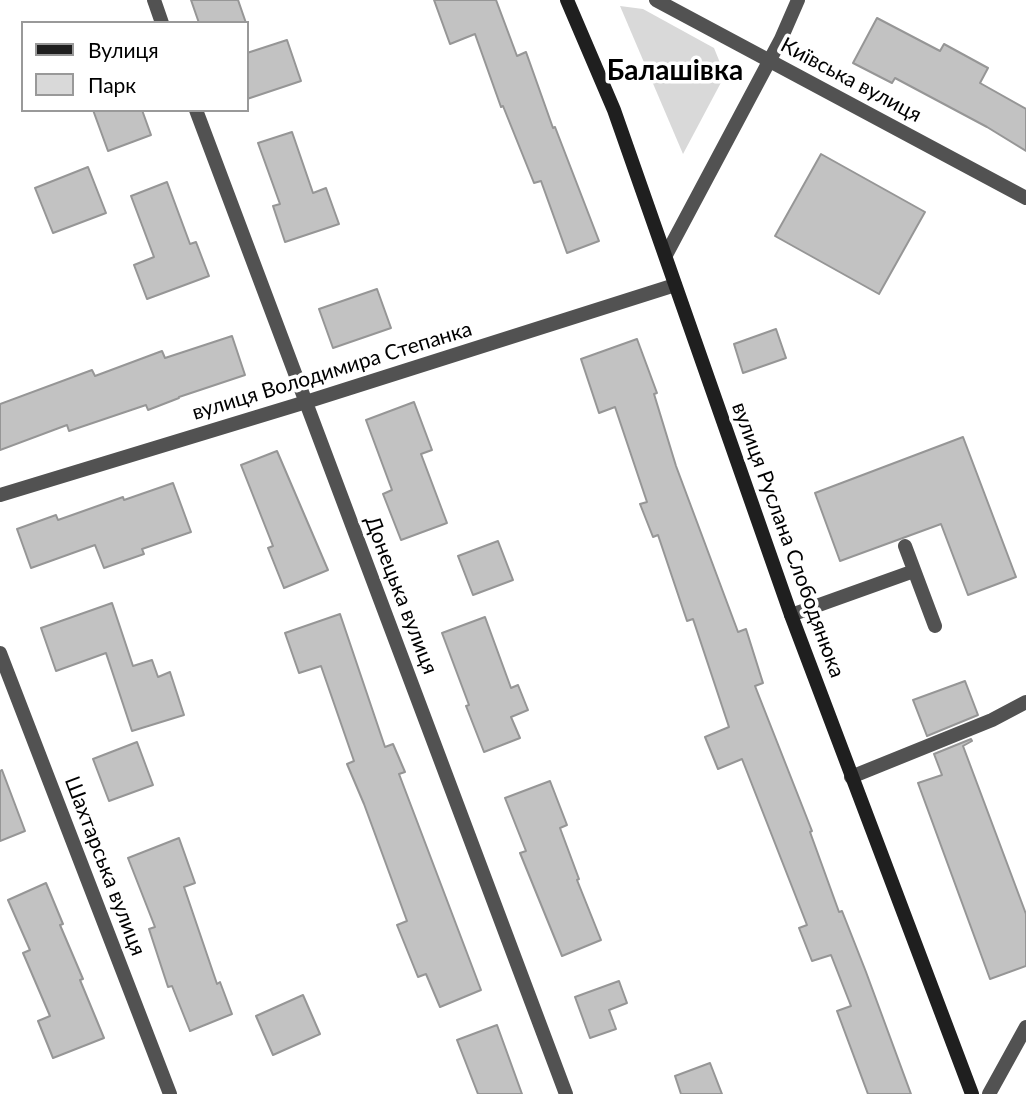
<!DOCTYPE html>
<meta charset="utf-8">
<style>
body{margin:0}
#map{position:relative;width:1026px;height:1094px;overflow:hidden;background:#fff;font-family:Lato,sans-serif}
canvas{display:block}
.legend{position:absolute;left:21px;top:21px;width:228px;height:91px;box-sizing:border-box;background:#fff;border:2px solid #999;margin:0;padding:9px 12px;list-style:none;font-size:21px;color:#000}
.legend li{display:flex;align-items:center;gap:14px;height:35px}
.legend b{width:35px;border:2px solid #999}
</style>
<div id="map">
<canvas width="1026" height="1094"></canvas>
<ul class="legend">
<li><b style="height:9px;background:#1f1f1f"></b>Вулиця</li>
<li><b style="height:19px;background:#d9d9d9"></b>Парк</li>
</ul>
</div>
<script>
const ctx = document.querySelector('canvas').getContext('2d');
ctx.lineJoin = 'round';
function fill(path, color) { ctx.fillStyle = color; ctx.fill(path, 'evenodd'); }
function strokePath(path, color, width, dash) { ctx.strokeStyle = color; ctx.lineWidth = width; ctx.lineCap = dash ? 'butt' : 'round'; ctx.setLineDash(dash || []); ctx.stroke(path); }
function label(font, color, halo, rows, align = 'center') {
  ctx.font = font + ' Lato,sans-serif'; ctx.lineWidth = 7; ctx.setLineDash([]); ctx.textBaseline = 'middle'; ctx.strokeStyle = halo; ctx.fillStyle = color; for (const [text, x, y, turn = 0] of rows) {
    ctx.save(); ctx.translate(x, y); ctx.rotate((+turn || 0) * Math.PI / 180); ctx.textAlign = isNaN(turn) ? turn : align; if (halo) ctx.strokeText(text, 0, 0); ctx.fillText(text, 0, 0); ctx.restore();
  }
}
fill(new Path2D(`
 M620 6 643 9 714 48 725 75 683 154Z`), '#d9d9d9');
const building = new Path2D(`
 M191 0H238L246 23H199Z
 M434 0H496L517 56 526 52 553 128 555 127 599 241 567 253 541 181 534 183 503 106 501 107 475 34 450 44Z
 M877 18 940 51 944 44 988 68 980 83 1026 109V151L987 127 895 78 892 83 853 63Z
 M287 40 301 81 247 99V53Z
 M93 110H142L151 135 108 151Z
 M292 132 313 193 326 188 339 224 285 242 273 206 280 204 258 143Z
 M821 154 925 212 879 294 775 236Z
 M88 167 106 213 53 233 35 188Z
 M167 182 190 244 196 242 209 276 147 299 134 265 154 257 131 196Z
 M377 289 391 328 333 348 319 309Z
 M776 329 786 358 743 373 734 344Z
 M232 336 245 375 179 397V398L148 410 146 405 69 431 67 425 0 450V404L92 370 95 376 162 351 165 358Z
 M637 339 657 393 654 394 676 466 738 632 746 629 763 683 755 686 812 831 810 832 839 912 842 911 866 972 911 1094H868L837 1011 851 1006 831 955 812 961 799 928 807 925 742 759 718 769 705 737 729 727 693 619 687 621 658 535 653 537 640 504 647 502 615 407 599 413 581 359Z
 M414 402 432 450 421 454 447 523 401 540 383 494 392 490 366 420Z
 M963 437 1016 577 968 595 941 524 840 561 815 493Z
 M277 451 328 570 284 588 268 548 273 546 241 465Z
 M173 483 191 532 142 549 144 554 104 568 95 545 31 568 17 529 56 515 58 520 123 497 124 500Z
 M498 541 513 580 473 595 458 556Z
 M112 603 133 666 152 660 158 677 170 672 184 715 132 731 106 653 56 671 41 628Z
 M340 614 385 747 393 744 405 772 399 774 481 990 440 1007 426 974 418 977 397 925 407 921 364 804 347 764 354 761 321 666 299 673 285 633Z
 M485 617 511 688 518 685 528 710 511 717 520 738 484 752 466 706 469 705 442 633Z
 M965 681 978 715 927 736 913 700Z
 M971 739 972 741 963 746 1026 914V966L990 979 918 783 942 775 934 754Z
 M137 742 153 785 109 801 93 759Z
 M2 770 25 831 0 841V771Z
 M550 781 567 825 560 828 579 879 577 880 601 940 562 956 520 853 526 851 505 798Z
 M179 838 195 883 184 887 217 984 220 982 232 1014 190 1031 172 986 168 987 149 929 155 927 128 858Z
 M46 883 63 924 60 925 83 979 80 980 104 1038 53 1058 38 1021 50 1016 23 953 30 950 8 900Z
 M619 981 627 1003 609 1010 616 1029 590 1038 575 997Z
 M303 995 320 1034 273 1055 256 1016Z
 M497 1025 522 1094H478L457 1040Z
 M710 1063 722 1094H681L675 1076Z`);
fill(building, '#c2c2c2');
strokePath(building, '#969696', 2);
strokePath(new Path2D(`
 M905 546 935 626
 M791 615 914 571
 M851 777 992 720 1026 702`), '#525252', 14);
strokePath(new Path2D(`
 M154 0 162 23
 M196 110 566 1094
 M0 495 306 402 675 285
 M0 653 170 1094
 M989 1094 1026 1027`), '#525252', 14);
strokePath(new Path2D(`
 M656 0 1026 198
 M666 255 781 39 798 0`), '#525252', 14);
strokePath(new Path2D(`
 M567 0 614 110 791 615 972 1094`), '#1f1f1f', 14);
label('21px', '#000', '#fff', [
 ["Київська вулиця",851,80,28],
 ["вулиця Володимира Степанка",332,371,-17],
 ["вулиця Руслана Слободянюка",788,540,70],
 ["Донецька вулиця",401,595,69],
 ["Шахтарська вулиця",105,866,69]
]);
label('bold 28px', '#000', '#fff', [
 ["Балашівка",675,71]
]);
</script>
